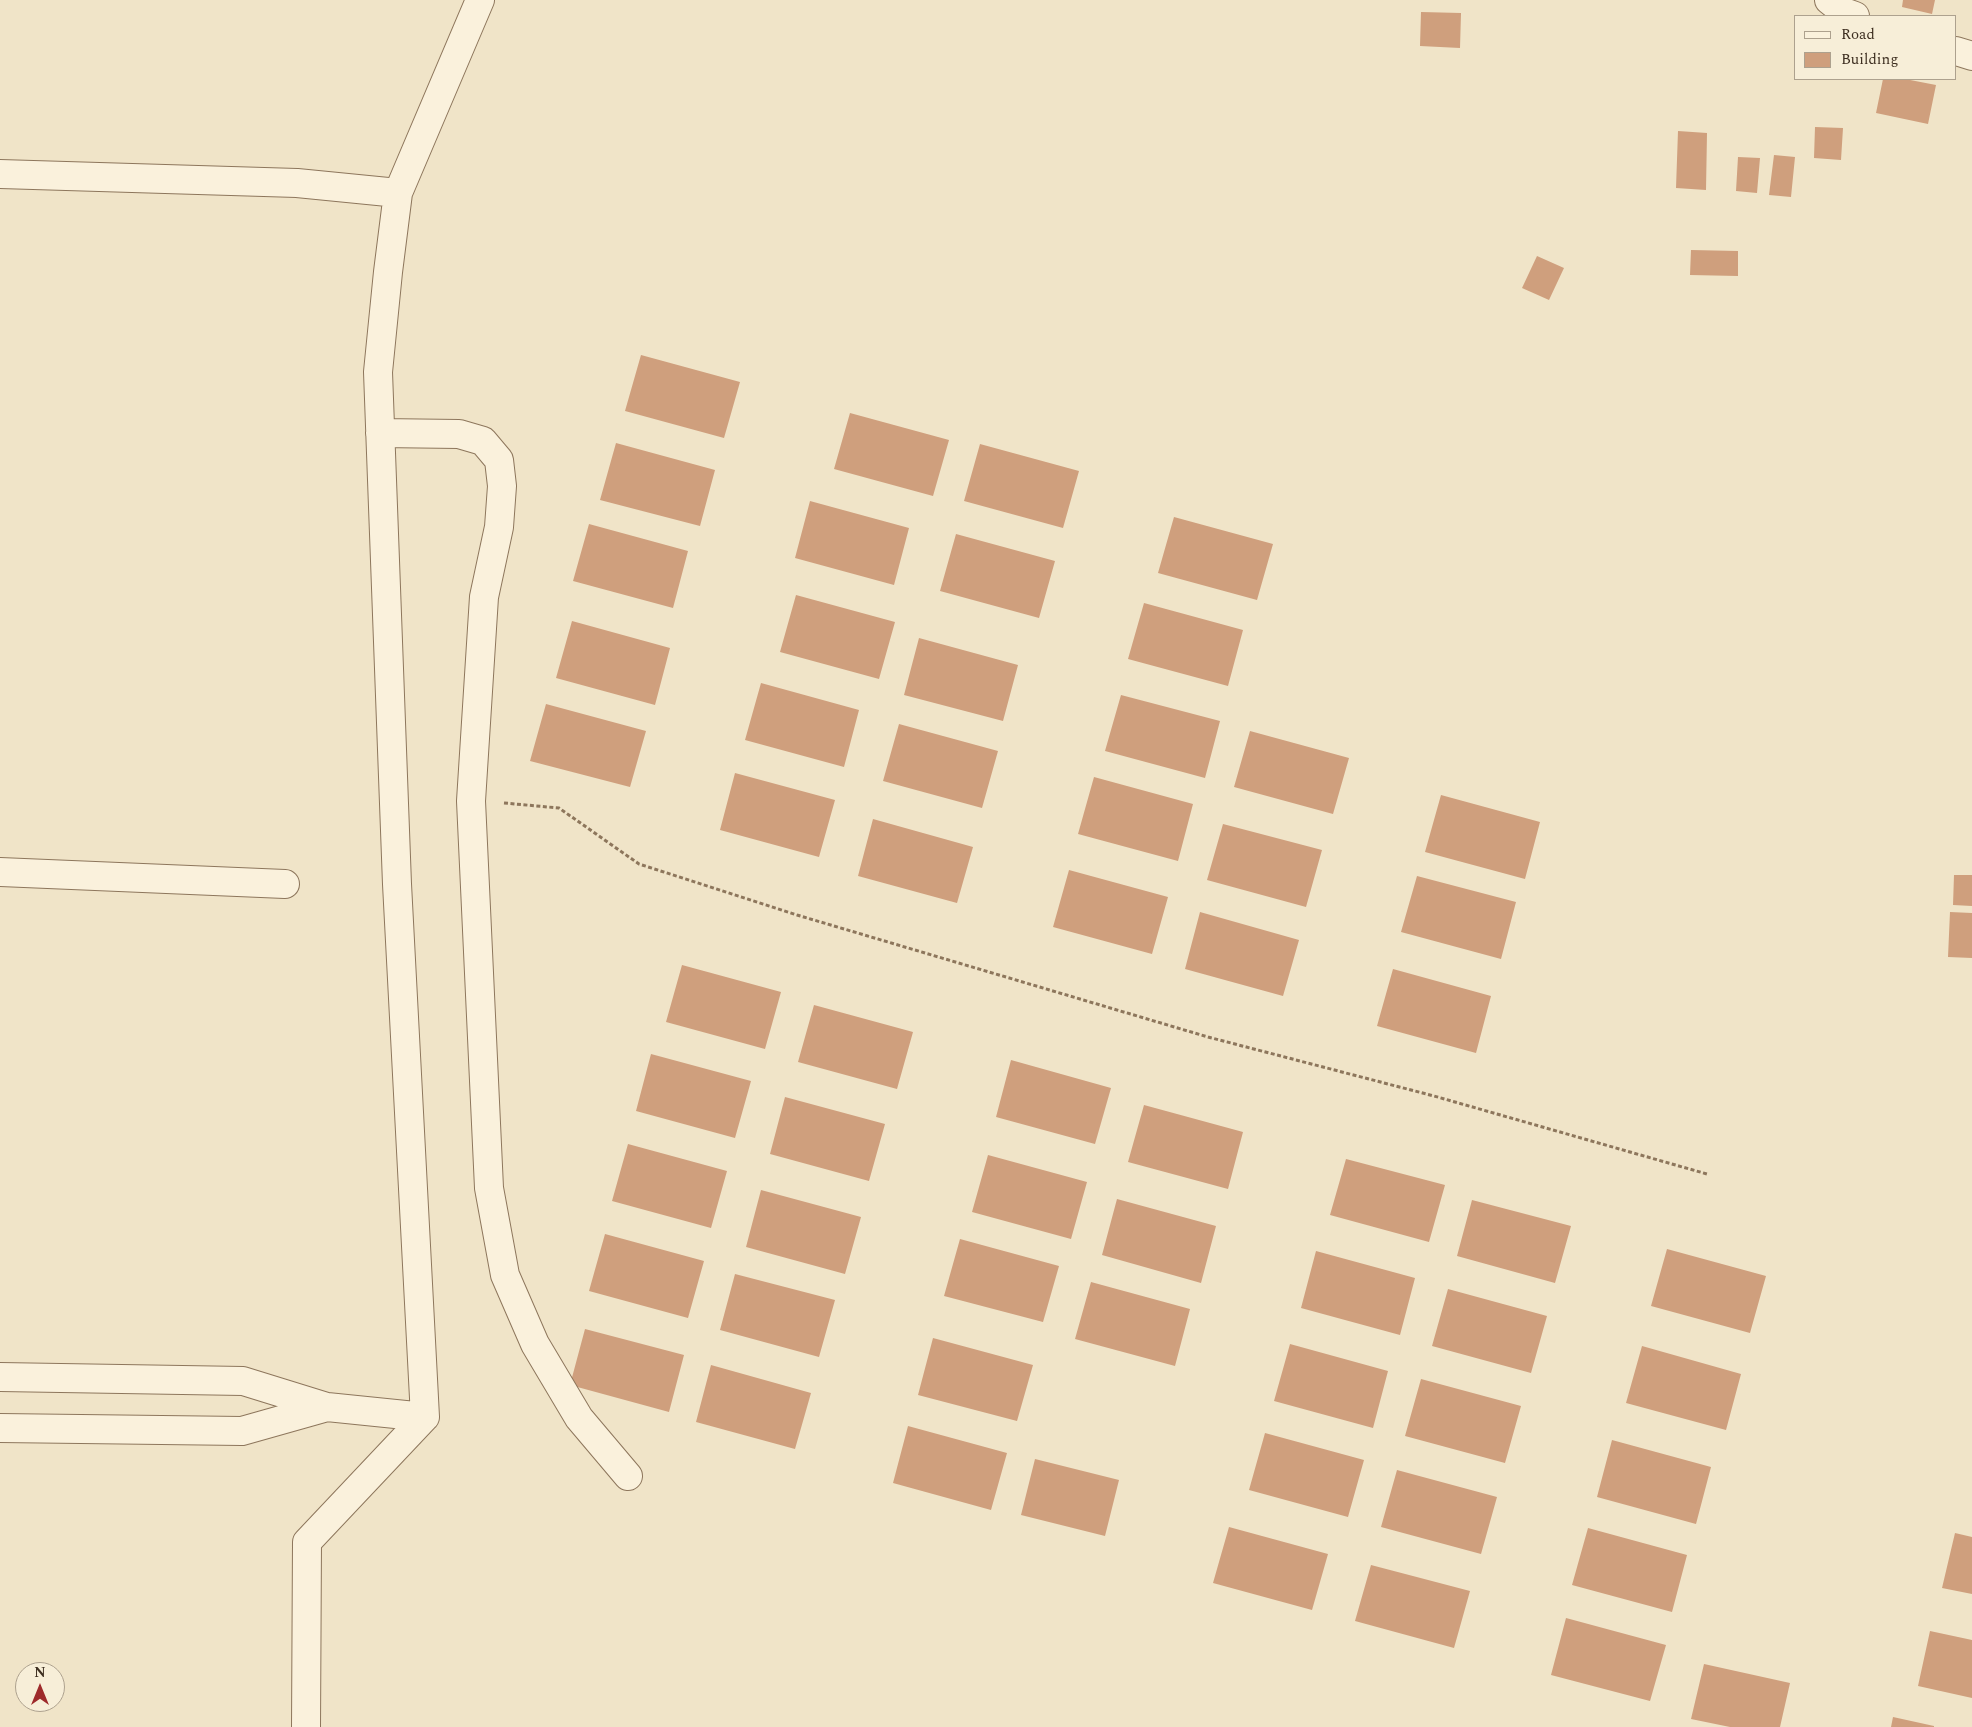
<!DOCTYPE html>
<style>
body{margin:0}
#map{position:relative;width:1972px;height:1727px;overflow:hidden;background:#f0e4c8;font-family:Spectral,serif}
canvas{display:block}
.legend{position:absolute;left:1794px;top:15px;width:162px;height:65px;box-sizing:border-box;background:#f7eed8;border:1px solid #ada18e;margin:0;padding:6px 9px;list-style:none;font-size:15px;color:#3d2e20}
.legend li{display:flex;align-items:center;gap:10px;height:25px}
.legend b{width:25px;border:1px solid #ada18e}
.north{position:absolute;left:15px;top:1662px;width:50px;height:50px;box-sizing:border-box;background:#f7eed8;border:1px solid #ada18e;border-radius:50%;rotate:0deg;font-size:14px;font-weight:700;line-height:20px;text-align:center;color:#3d2e20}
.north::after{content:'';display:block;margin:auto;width:18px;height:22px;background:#9e2a2b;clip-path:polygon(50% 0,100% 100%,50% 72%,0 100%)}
</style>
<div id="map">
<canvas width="1972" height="1727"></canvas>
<ul class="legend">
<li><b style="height:6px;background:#faf1dc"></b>Road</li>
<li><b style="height:14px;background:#cf9f7d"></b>Building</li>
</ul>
<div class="north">N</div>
</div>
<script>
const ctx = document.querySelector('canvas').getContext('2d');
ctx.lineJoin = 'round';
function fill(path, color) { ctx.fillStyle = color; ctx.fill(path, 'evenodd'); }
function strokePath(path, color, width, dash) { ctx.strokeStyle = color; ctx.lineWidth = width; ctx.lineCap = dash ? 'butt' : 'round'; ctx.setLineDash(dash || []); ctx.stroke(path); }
fill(new Path2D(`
 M1903 0H1935L1932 14 1902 7Z
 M1421 12 1461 13 1460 48 1420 46Z
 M1883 79H1905L1936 85 1928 124 1876 113Z
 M1815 127 1843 128 1841 160 1814 158Z
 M1678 131 1707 133 1706 190 1676 188Z
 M1774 155 1795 157 1791 197 1769 195Z
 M1738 157 1760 158 1757 193 1736 191Z
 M1691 250 1738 251V276L1690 275Z
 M1537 256 1564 268 1549 300 1522 288Z
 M641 355 740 382 724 438 625 411Z
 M850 413 949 440 933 496 834 469Z
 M616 443 715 470 700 526 600 500Z
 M980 444 1079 471 1063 528 964 501Z
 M810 501 909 528 894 585 795 558Z
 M1174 517 1273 544 1257 600 1158 573Z
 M589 524 688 551 673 608 573 581Z
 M956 534 1055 561 1039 618 940 591Z
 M796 595 895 622 879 679 780 652Z
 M1144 603 1243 630 1228 686 1128 659Z
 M572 621 670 648 655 705 556 678Z
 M919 638 1018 665 1003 721 904 695Z
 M761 683 859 710 844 767 745 740Z
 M1121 695 1220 721 1205 778 1105 751Z
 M546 704 646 731 630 787 530 761Z
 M899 724 998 751 982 808 883 781Z
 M1250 731 1349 758 1333 814 1234 787Z
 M735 773 835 800 819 857 720 830Z
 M1094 777 1193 804 1178 861 1078 834Z
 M1441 795 1540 822 1525 879 1425 852Z
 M873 819 973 847 957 903 858 876Z
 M1223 824 1322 850 1306 907 1207 880Z
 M1069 870 1168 897 1152 954 1053 927Z
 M1954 875H1972V906L1953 905Z
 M1417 876 1516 902 1501 959 1401 932Z
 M1200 912 1299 940 1283 996 1185 969Z
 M1950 912 1972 913V958L1948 957Z
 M682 965 781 992 765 1049 666 1022Z
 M1393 969 1491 996 1476 1053 1377 1026Z
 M814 1005 913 1032 897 1089 798 1062Z
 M651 1054 751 1081 735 1138 636 1111Z
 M1011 1060 1111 1088 1095 1144 996 1117Z
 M785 1097 885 1124 869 1181 770 1154Z
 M1144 1105 1243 1132 1228 1189 1128 1162Z
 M628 1144 727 1171 711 1228 612 1201Z
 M988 1155 1087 1182 1071 1239 972 1212Z
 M1346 1159 1445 1185 1429 1242 1330 1215Z
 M761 1190 861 1217 845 1274 746 1247Z
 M1117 1199 1216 1226 1201 1283 1102 1255Z
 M1472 1200 1571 1226 1555 1283 1457 1256Z
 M605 1234 704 1261 688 1318 589 1291Z
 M960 1239 1059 1266 1043 1322 944 1296Z
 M1667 1249 1766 1276 1750 1333 1651 1306Z
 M1316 1251 1415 1278 1400 1335 1301 1308Z
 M735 1274 835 1300 819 1357 720 1330Z
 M1091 1282 1190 1309 1175 1366 1075 1339Z
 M1448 1289 1547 1316 1531 1373 1432 1346Z
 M585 1329 684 1355 669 1412 570 1385Z
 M933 1338 1033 1365 1017 1421 918 1395Z
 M1290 1344 1388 1371 1373 1428 1274 1401Z
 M1642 1346 1741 1374 1726 1430 1626 1403Z
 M711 1365 811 1393 795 1449 696 1422Z
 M1421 1379 1521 1406 1505 1463 1405 1436Z
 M908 1426 1007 1453 991 1510 893 1483Z
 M1265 1433 1364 1460 1348 1517 1249 1490Z
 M1612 1440 1711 1467 1696 1524 1597 1497Z
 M1035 1459 1119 1480 1105 1536 1021 1515Z
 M1397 1470 1497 1497 1481 1554 1381 1527Z
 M1229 1527 1328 1554 1312 1610 1213 1583Z
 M1588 1528 1687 1555 1672 1612 1572 1585Z
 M1955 1533 1972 1537V1594L1942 1588Z
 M1371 1565 1470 1591 1454 1648 1355 1621Z
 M1566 1618 1666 1645 1650 1701 1551 1675Z
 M1930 1631 1972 1640V1698L1918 1686Z
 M1704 1664 1790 1683 1780 1727H1730L1691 1719Z
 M1893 1717 1934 1726V1727H1891Z`), '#cf9f7d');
const minor = new Path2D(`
 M1829 0 1844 12 1855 16
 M1956 51 1972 56
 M0 174 297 183 398 193
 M380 433 459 434 483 441 499 460 502 486 499 527 484 597 471 801 489 1188 505 1275 535 1344 579 1418 628 1476
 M0 872 285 884
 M0 1377 243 1381 327 1407 425 1417
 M0 1428 242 1431 327 1407
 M306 1727 307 1542 425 1417 397 884 378 372 388 272 398 193 480 0`);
strokePath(minor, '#8d765c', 30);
strokePath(new Path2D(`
 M504 803 559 808 639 864 797 915 1208 1037 1434 1096 1707 1174`), '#8d765c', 3, [4, 2.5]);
strokePath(minor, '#faf1dc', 28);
</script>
